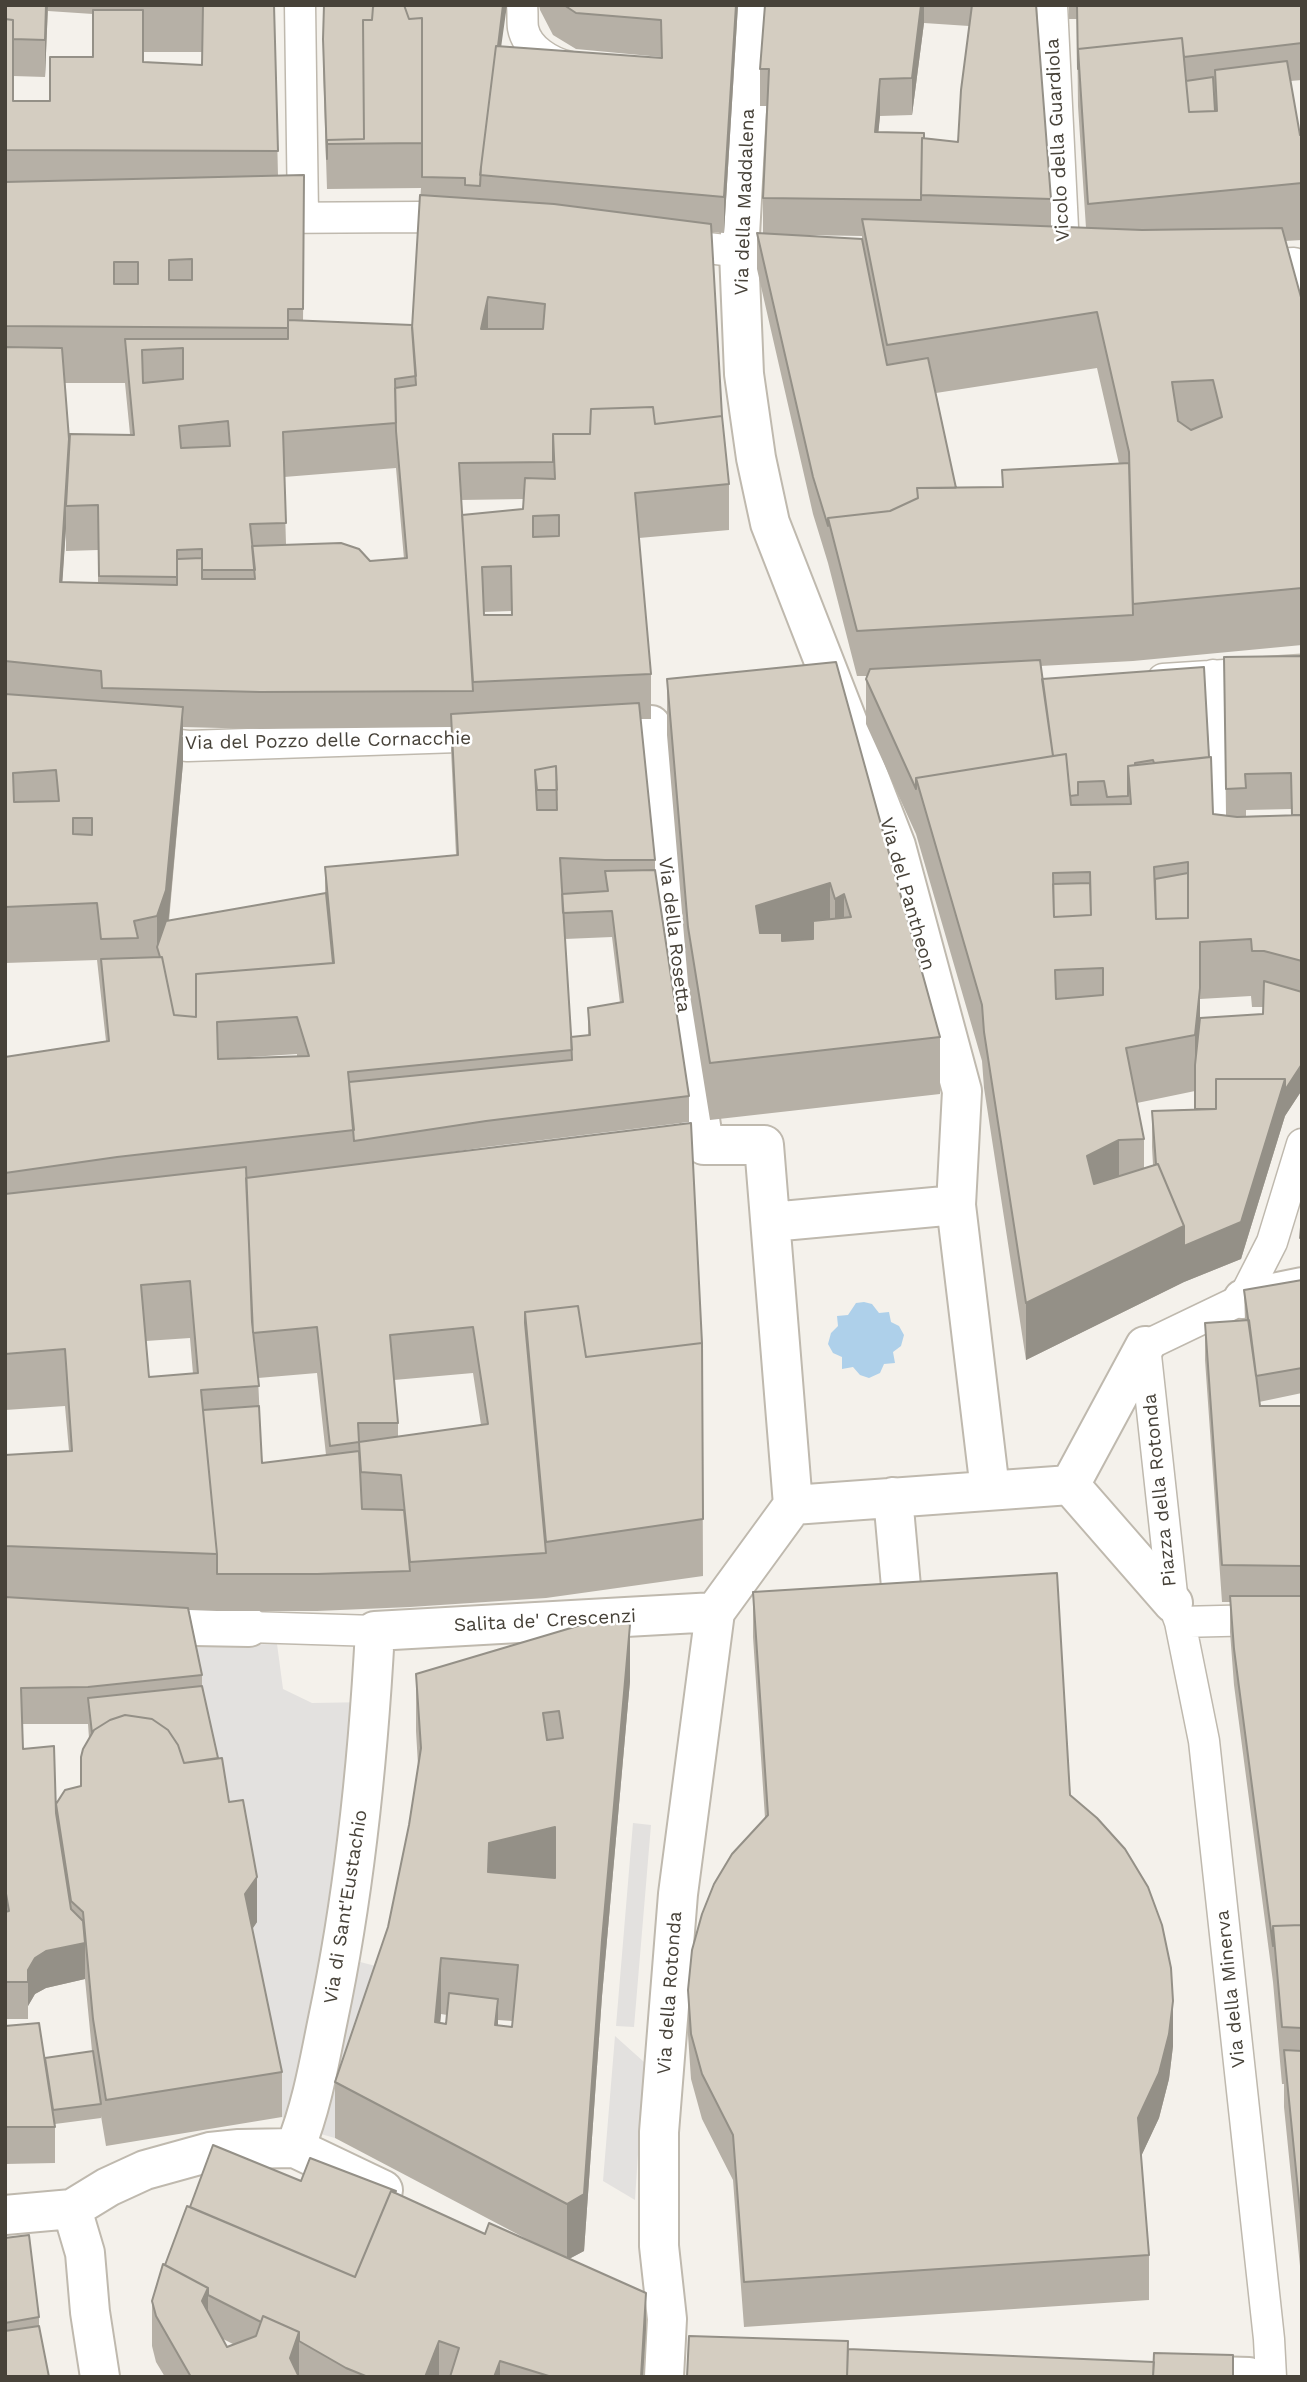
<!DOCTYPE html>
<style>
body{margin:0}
#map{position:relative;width:1307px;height:2382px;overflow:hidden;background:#f4f1eb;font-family:"Work Sans",sans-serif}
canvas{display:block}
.frame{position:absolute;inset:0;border:7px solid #474239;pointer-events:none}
</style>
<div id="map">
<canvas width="1307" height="2382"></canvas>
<div class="frame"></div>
</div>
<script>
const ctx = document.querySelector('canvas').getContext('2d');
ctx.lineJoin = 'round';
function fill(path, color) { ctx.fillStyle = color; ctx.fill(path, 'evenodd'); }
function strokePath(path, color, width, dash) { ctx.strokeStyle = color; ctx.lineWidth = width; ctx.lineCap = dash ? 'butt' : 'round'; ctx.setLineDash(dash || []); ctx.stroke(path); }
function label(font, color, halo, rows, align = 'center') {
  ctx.font = font + ' "Work Sans",sans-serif'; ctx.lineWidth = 5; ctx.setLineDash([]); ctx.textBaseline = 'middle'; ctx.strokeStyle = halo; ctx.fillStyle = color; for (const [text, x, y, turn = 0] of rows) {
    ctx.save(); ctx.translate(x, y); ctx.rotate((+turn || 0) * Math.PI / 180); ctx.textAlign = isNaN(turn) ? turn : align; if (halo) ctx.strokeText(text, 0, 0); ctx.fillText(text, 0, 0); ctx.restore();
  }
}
fill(new Path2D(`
 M277 1644 283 1689 312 1703 371 1702 341 1957 391 1970 335 2138 303 2129 282 2117 188 1645Z
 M633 1823 651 1825 634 2027 616 2026Z
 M615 2036 644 2062 635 2200 603 2181Z`), '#e3e1df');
fill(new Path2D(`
 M864 1302 872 1304 879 1313 889 1312 891 1322 899 1326 904 1335 901 1346 893 1352 895 1363 884 1364 880 1373 869 1378 860 1375 853 1367 842 1369V1357L833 1353 828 1344 831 1333 838 1326 837 1316 848 1315 856 1303Z`), '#aed0ea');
const lane = new Path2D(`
 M300 5 303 215
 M522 5C523 13 522 21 523 28 527 49 551 63 570 67
 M1052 5 1065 268
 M263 218 421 217 458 220
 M671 244 761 254
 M1251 265 1294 263 1302 291
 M1213 675 1220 853
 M1163 679 1302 670
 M144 741 188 746 489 736
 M1180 1622 1302 1619
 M249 1627 375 1631
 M1271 2377 1269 2339 1204 1741 1180 1622 1173 1603 1145 1346 1243 1299 1272 1242 1302 1144`);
const street = new Path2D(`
 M753 5 739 252 744 374 756 458 770 523 896 846 962 1091 956 1205 771 1222
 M651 725 677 971 704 1145H764L793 1505 715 1612 678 1894 659 2132V2246L667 2319 664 2377
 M956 1205 990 1490
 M1243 1299 1302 1287
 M1070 1485 1145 1346
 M893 1497 904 1620
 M793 1505 1070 1485 1173 1603
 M139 1625 249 1627
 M295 2148C312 2106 319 2063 328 2019 355 1891 368 1762 375 1631L715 1612
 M72 2209 85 2253 90 2312 100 2377
 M5 2215 72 2209 108 2187 145 2170 210 2152 239 2149 295 2148 383 2190
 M1181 2375 1249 2377`);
strokePath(lane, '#bfb9ae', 33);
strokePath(street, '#bfb9ae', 42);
strokePath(lane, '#fff', 30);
strokePath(street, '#fff', 38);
fill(new Path2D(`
 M5 5H48L45 77 13 76V101H50L93 57V14L48 11V5H274L278 176 304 231 303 321 412 325 421 188 327 189 323 65 324 5 501 46 661 58V57L576 49 553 35 540 10 539 5H738L724 233 711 232 722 416 729 484V530L639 538 651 674V719H640L655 860V870L689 1096V1122L486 1147 438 1154 702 1343 703 1576 546 1598 410 1607 317 1611H217L189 1610 202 1675V1686L218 1758 257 1922 252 1929 282 2072V2117L106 2146 101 2116V2118L55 2124V2163L5 2164V2026L45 2058 92 2051 85 1979 46 1988 35 1994 28 2006V2019H5V1455L69 1451 65 1406 5 1410V1057L106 1041 97 960 5 963ZM143 52H202V65L143 62ZM65 383H125L130 434 69 439ZM396 468 404 559 370 561 286 544 284 477ZM524 499 523 509 462 517 461 500ZM66 528V551L98 550V583L62 582ZM511 611V615H484L483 612ZM183 727 260 729 451 727V750L456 855 325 867V894L169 921 183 763ZM612 937 620 1003 588 1008V1036L571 1037 565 939ZM297 1054V1057L218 1059ZM190 1338 193 1374 149 1377 146 1341ZM317 1373 326 1455 262 1463 258 1378ZM473 1373 481 1425 398 1437V1423L394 1380ZM22 1724H88L89 1738 81 1786 56 1804 23 1749Z
 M765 5H1036L1051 199V227L1086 228 1078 106 1077 19H1069V5H1302V80L1290 81 1300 135 1302 123V240L1285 241 1302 301V645L1133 661 1040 666 1042 679 1204 667 1213 814 1226 815 1224 657 1302 656V1090L1285 1116 1241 1259 1184 1282 1026 1360 984 1088 982 1061 916 834 866 724V679L868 676H857L828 563 813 514 757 269V233H763V198L767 106H760V69ZM924 23 969 26 958 142 878 132 880 116 912 115ZM804 235 862 236V239ZM1097 368 1119 464 1002 470V487L956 488 936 393ZM1291 809V815L1246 816V810ZM1251 996 1252 1007H1263V1014L1200 1018V999ZM1195 1091V1109L1152 1111V1147L1153 1165 1144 1168V1139L1137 1103Z
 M836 662 940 1037V1094L710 1120 688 983 667 735V679Z
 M1302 1280V1393L1259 1402 1260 1406H1302V2286L1284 2107V2084H1282L1273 1982 1234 1685 1230 1632V1602H1222L1205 1360V1323L1245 1321 1244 1290Z
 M753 1592 1070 1795 1173 2046 1169 2079 1159 2118 1141 2156 1149 2255V2300L744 2327 733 2180 702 2119 691 2079 688 2035V1990L765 1818 753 1637Z
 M416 1674 630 1681 602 1996 584 2251 569 2259 646 2329 643 2377H165L156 2362 152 2346V2301L165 2265 301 2181 396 2193 485 2234 540 2246 335 2138V2082L388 1927 409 1825 418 1765 416 1731ZM441 2014 447 2015 446 2024 440 2023ZM498 2020 512 2021V2027L498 2026ZM223 2339 233 2344 227 2347Z
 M5 2238 39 2317V2326L5 2377Z`), '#b6b0a6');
fill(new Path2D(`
 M46 5H48L45 77V40Z
 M503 5H507L483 176 480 175Z
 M736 5H738L724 233V197Z
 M921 5H924V23L912 115V78Z
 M880 79V116L875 168V132Z
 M488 297V334L481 329Z
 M70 442 66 506V528L60 618V582Z
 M183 707V763L166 947H157V916Z
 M830 883V940L756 963V906Z
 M844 894V950L835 955V899Z
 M1200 988V1044L1195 1088V1035Z
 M1302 1064V1090L1285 1116 1241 1259 1184 1282 1026 1360V1303Z
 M1119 1140V1196L1087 1212V1156Z
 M1300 1238H1302V1274L1300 1275Z
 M630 1625V1681L602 1996 584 2251 567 2260V2204L602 1940Z
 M555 1827V1883L488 1929 489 1843Z
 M257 1877V1922L245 1940V1894Z
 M85 1943V1979L46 1988 35 1994 28 2006V1970L35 1958 46 1951Z
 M441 1958V2014L435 2078V2022Z
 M498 1999V2055L495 2025Z
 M1173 2001V2046L1169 2079 1159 2118 1138 2163V2118Z
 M208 2288V2333L202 2301Z
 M646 2293V2329L643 2377H641Z
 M299 2332V2377L290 2358Z
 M439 2341V2377H425Z
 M500 2361V2377H494Z`), '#949087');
const building = new Path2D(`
 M5 5H46L45 40 13 39V20L5 19Z
 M203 5H274L278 151 5 150V19L13 20V101H50V57H93V10H143V62L202 65Z
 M324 5H375L373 7 372 20H363L364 139 327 140V159L323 39Z
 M375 5H404L409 19 422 18V143L327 144V140L364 139 363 20H372L373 7Z
 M404 5H503L498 46H496L481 167 480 186 465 185V178L422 177V18L409 19Z
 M564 5H736L724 197 480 175 496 46 662 58 661 20 576 13Z
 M765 5H921L912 78 880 79 875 132 924 133V138H922L921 200 763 198 769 69H760Z
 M972 5H1036L1051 199 921 195 922 138 958 142 961 90Z
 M1077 5H1302V43L1184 57 1182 38 1078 49V69Z
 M1182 38 1189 112 1217 111 1215 70 1287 61 1300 135 1302 123V183L1088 204 1078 49Z
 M1213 77 1215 111 1189 112 1186 81Z
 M304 175 303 309H288V328L5 326V182ZM192 259V280H169V260ZM114 262H138V284H114Z
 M420 195 554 204 711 224 722 416 655 424 653 407 591 409 590 434H553V462L459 463 473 691 260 692 102 688 101 671 5 661V347L62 348 69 439 60 582 177 585V559L202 558V579H255L252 546 341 543 359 549 370 561 407 558 396 431 395 388 416 385 412 328ZM488 297 545 304 543 329H481Z
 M862 219 1142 230 1282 228 1302 301V588L1133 604 1129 452 1097 312 887 345ZM1213 380 1222 417 1191 430 1178 421 1172 382Z
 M757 233 862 239 887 365 928 358 956 488H917L918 498 890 511 828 518V526L813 477Z
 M288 320 412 325 416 376 395 379 396 423 283 432 286 523 250 524 255 570H202V549L177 550V577L99 576 98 505 66 506 70 434 134 435 125 339H288ZM183 348V379L143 383 142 350ZM228 421 230 446 181 448 179 426Z
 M653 407 655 424 722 416 729 484 635 493 651 674 473 682 462 515 523 509 525 478 555 479 553 434H590L591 409ZM559 515V536L533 537V516ZM511 566 512 615H484L482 567Z
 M1129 463 1133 615 857 631 828 518 890 511 918 498 917 488 1003 487 1002 470Z
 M1302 656V815H1292L1291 773 1245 774 1246 788 1226 789 1224 657Z
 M1040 660 1053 756 916 778V789L866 679 870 669Z
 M836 662 940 1037 710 1063 688 927 667 679ZM830 883 835 899 844 894 851 917 813 921V939L782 941V933H760L756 906Z
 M1204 667 1209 757 1154 763 1153 760 1135 763V765L1128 766V796L1107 797 1104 781 1078 782V795L1070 796 1066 754 1053 756 1042 679Z
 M5 694 183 707 166 890 157 916 134 921 138 938 101 939 97 903 5 907ZM56 770 59 801 14 802 13 773ZM73 818H92V835L73 834Z
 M639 703 655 860H605L560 858 572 1050 348 1072 354 1130 117 1157 5 1173V1057L109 1041 101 959 162 957 174 1015 196 1017V974L334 963 325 867 458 855 451 714ZM556 766 557 810H537L535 770ZM297 1017 309 1056 218 1059 217 1022Z
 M1066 754 1071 805 1131 804 1128 766 1211 757 1213 814 1237 817 1302 815V961L1264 951H1252L1251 939 1200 942V988L1195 1035 1126 1048 1144 1139 1119 1140 1087 1156 1094 1184 1158 1164 1184 1226 1026 1303 984 1032 982 1005 916 778ZM1188 862V918L1156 919 1154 867ZM1090 872 1091 915 1054 917 1053 873ZM1103 968V995L1056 999 1055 970Z
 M556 766 557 790H537L535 770Z
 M655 870 689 1096 486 1121 354 1141 349 1082 572 1060 571 1037 590 1035 588 1008 623 1002 612 911 563 913 562 894 608 891 605 871Z
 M1188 873V918L1156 919 1155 879Z
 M1090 883 1091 915 1054 917 1053 884Z
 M326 893 333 963 196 974V1017L174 1015 162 957H160L157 947 166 921Z
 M1264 981 1302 992V1064L1285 1090V1079H1216V1109H1195V1065L1200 1018 1263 1014Z
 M1216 1079H1285L1241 1222 1184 1246V1226L1158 1164H1156L1152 1111 1216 1109Z
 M691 1123 702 1343 586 1357 578 1306 525 1312V1323L546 1553 410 1562 401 1475 361 1472 359 1442 488 1424 473 1327 390 1335 398 1423H358L359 1442 330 1446 317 1327 253 1333 246 1178Z
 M246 1167 252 1322 259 1386 201 1390 217 1554 5 1546V1455L72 1451 65 1349 5 1354V1194ZM190 1281 198 1373 149 1377 141 1285Z
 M1302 1216V1238H1300Z
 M1302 1280V1368L1256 1376 1244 1290Z
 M578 1306 586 1357 702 1343 703 1519 546 1542 525 1312Z
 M1249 1320 1260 1406H1302V1566L1222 1565 1205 1323Z
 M259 1406 262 1463 359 1451 362 1509 404 1510 410 1571 317 1574H217V1554L203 1410Z
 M1057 1573 1070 1795 1097 1818 1125 1849 1148 1887 1162 1925 1171 1968 1173 2001 1169 2034 1159 2073 1138 2118 1149 2255 744 2282 733 2135 702 2074 691 2034 688 1990 692 1950 702 1914 714 1884 732 1854 768 1815 753 1592Z
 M1230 1596H1302V1925L1273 1926V1946L1234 1649Z
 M5 1597 188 1608 202 1675 88 1687 21 1688 23 1749 54 1746 56 1813 71 1909 83 1921 85 1943 46 1951 35 1958 28 1970V1982H5V1912L9 1911 5 1888Z
 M618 1614 630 1625 602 1940 584 2194 567 2204 335 2082 388 1927 409 1825 421 1748 416 1674ZM559 1711 563 1738 547 1740 543 1713ZM555 1827V1878L488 1872 489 1843ZM441 1958 518 1965 512 2027 495 2025 498 1999 449 1993 446 2024 435 2022Z
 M202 1686 218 1758 184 1763 178 1745 168 1730 152 1719 125 1715 110 1720 94 1730 92 1733 88 1698Z
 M125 1715 152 1719 168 1730 178 1745 184 1763 222 1758 229 1802 243 1800 257 1877 245 1894 282 2072 106 2100 93 2019 83 1912 71 1901 56 1804 65 1790 81 1786V1757L83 1749 94 1730 110 1720Z
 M1302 1925V2028L1282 2027 1273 1926Z
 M39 2023 55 2127H5V2026Z
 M1284 2050 1302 2051V2230Z
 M93 2051 101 2104 53 2110 45 2058Z
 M213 2145 301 2181 310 2158 396 2191 395 2193 391 2191 355 2277 190 2207Z
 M391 2191 485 2234 489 2223 646 2293 641 2377H552L500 2361 494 2377H450L459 2348 439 2341 425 2377H368L346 2368 299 2341V2332L263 2316 261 2322 208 2295V2288L165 2265 187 2206 355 2277Z
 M29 2235 39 2317 5 2323V2238Z
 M163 2264 208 2288 202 2301 227 2347 256 2336 263 2316 299 2332 290 2358 299 2377H191L156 2316 152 2301Z
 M39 2326 49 2377H5V2331Z
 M689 2336 848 2341 847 2377H687Z
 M848 2349 1154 2362 1153 2377H847Z
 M1154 2353 1233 2355V2377H1153Z`);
fill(building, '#d4cdc1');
strokePath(building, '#949087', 2);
label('19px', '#474239', '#fff', [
 ["Vicolo della Guardiola",1058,140,-93],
 ["Via della Maddalena",745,202,-88],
 ["Via del Pozzo delle Cornacchie",328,741,-1],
 ["Via del Pantheon",907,894,74],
 ["Via della Rosetta",674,935,83],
 ["Piazza della Rotonda",1160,1490,-96],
 ["Salita de' Crescenzi",545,1621,-3],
 ["Via di Sant'Eustachio",346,1907,-81],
 ["Via della Minerva",1231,1989,-96],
 ["Via della Rotonda",670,1993,-86]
]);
</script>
